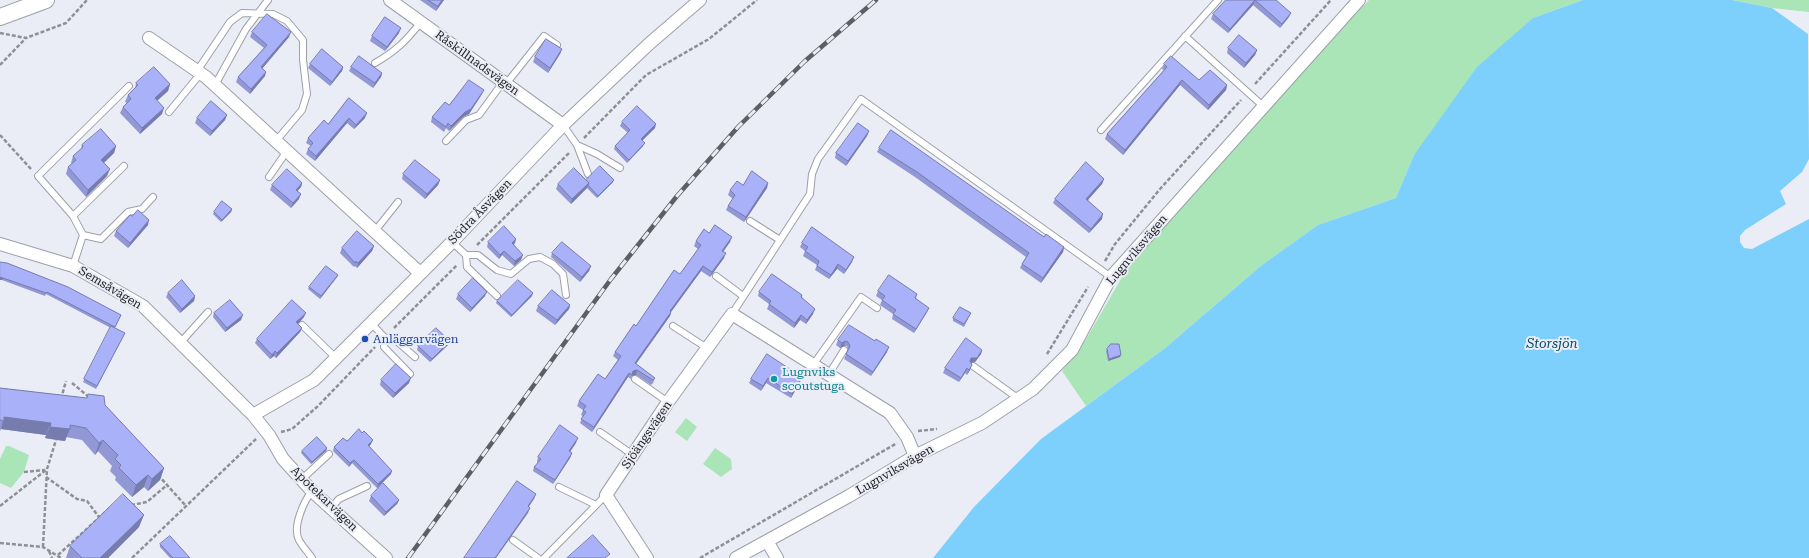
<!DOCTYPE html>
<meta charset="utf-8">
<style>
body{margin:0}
canvas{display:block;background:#eaecf6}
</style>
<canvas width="1809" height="558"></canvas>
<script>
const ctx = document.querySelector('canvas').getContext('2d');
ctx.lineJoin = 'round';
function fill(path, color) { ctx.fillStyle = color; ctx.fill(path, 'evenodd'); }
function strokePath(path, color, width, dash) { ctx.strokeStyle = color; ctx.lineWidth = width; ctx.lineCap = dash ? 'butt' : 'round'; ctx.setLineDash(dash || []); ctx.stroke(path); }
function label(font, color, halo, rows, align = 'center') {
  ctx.font = font + ' "Roboto Serif",serif'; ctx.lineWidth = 4; ctx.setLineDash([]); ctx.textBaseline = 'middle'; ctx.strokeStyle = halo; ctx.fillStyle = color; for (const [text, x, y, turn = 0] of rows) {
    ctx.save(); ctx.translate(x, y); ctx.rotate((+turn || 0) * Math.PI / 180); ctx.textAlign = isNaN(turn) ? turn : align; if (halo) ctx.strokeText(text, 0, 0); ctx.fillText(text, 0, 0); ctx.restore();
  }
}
fill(new Path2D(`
 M1369 0H1583L1533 18 1414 155 1396 198 1318 225 1262 265 1164 349 1086 406 1062 371 1085 341 1125 272 1327 44Z
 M1732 0H1809V12L1772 8Z
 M686 418 697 427 687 441 675 432Z
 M6 446H9L29 455 24 472 11 488 0 483V459Z
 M715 448 731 459 732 469 721 477 703 464Z`), '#aae5b8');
fill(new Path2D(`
 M1583 0H1732L1772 8 1808 34 1809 159 1802 172 1780 191 1786 204 1745 230 1740 236V242L1744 248 1752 249 1809 219V558H933L974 507 1041 439 1164 349 1262 265 1318 225 1396 198 1414 155 1477 67 1533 18Z`), '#7dd0fb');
const lane = new Path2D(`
 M1185 36 1263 106
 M375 63C396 51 406 41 421 22
 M197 71 230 22 242 13 273 14 287 21 303 40V60L307 94 302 110 276 141
 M506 84 544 36 557 45
 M215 85 246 29 268 0
 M169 112 201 73
 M563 125 577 145 588 174
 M1101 130 1218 0
 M446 141 466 120 479 115 503 82
 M577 145 597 154 620 168
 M269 177 287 151
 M73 216 124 166
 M750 221 780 240
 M375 231 398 202
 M83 235 101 239 128 212 142 209 153 197
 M452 242 466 255H478L497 270 511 274 529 259 540 257 553 264 563 274 566 295
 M466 255 467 267 497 296
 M73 266 83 235 73 216 38 176 129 86
 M716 276 743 296
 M732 314 810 194 812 174 818 159 861 99 1111 277
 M371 323 385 338 384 347 410 374
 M302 325 336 358
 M673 326 707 348
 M385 338 392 337 415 357
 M181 342 208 312
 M813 365 861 297 877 308
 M973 366 1019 399
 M829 374 844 350
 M635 379 668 402
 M600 432 633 455
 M302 479 329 454
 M559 487 596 505
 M331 508 339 499 367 486
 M513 540 538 558
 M312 558C308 552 302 546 299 540 292 527 304 501 312 491
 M544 558 606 495`);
const street = new Path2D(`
 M390 0 563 125
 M149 38 206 77 420 273
 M0 244 73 266 143 306 253 415 269 435 283 459 312 491 386 558
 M253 415 314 380 452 242 563 125 650 43 700 0
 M647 558 606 495 668 402 732 314 890 413 907 437 915 456
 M736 558 767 541
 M777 558 767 541 849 496 915 456 982 423 1033 389 1072 350 1111 277 1359 0`);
const secondary = new Path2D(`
 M0 17 46 0`);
strokePath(lane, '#9ea0a9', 8);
strokePath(street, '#9ea0a9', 14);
strokePath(secondary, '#9ea0a9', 18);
strokePath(new Path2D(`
 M0 33 26 38 66 23 87 0
 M0 65 25 39
 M1255 84 1331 0
 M0 135 31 169
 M584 138 646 75 709 39 757 0
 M477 245 570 152
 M1105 261 1115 244 1160 189 1241 100
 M394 328 457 265
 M1047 354 1088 287
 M72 383 89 397
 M61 399 66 381
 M918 431 937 429
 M281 432 292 429 318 406 375 347
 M24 472 45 470
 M158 475 186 506
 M46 477 77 499 87 501 99 517
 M131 505 147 502 167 485
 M0 506 46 470
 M0 543 43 547 61 558
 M43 547 47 469 56 440
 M49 551 52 558
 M58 555 112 506
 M132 558 256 439
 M700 558 897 443`), '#8f9097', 2.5, [4, 2]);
strokePath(lane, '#fff', 6);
strokePath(street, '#fff', 12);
strokePath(secondary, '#fff', 16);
const rail = new Path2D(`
 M408 558 611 279 677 196 738 127 805 61 876 0`);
strokePath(rail, '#5e5e64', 4.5);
strokePath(rail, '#eaecf6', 3, [9]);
fill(new Path2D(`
 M420 0H444L436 11Z
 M1226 0H1276L1289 17 1280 28 1253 5 1228 33 1211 19 1213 14Z
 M252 32 289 37 262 69 265 76 250 94 236 82 238 77 264 48 250 37Z
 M399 33 385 51 370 41 372 36Z
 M1228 48 1257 50 1255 55 1244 68 1227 53Z
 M562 49 560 54 548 73 533 62 535 57Z
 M310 64 343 67 342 71 330 86 308 68Z
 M1164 64 1199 80 1227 85 1226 90 1208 110 1180 85 1123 155 1105 139 1107 134 1164 70 1162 69Z
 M351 67 382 73 381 77 373 88 349 71Z
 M136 83 170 84 168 91 157 101 162 114 140 134 120 113 123 107 127 103 125 102 128 95 135 89Z
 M482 94 469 114 463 117 449 131 446 128 444 132 431 122 432 117 449 105Z
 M349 98 365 118 354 129 347 123 315 161 306 154 308 149 311 146 306 143 308 138 328 124Z
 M227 115 225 120 210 136 195 123 197 118Z
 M622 122 655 128 642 140 643 146 627 163 614 149 615 146 628 133 620 126Z
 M869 131 867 136 846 166 835 158 836 153Z
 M82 145 116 146 114 153 104 163 107 176 86 197 66 174 68 167 72 164 71 163 73 156 81 149Z
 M879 148 1064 247 1063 252 1041 283 1020 268 1022 264 1026 257 915 177 877 152Z
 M403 174 440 180 438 185 425 199 402 179Z
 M1104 179 1102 184 1088 200 1102 219 1089 233 1053 203 1055 199Z
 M586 180 613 182 597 198 587 188 571 204 556 189 558 184Z
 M302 183 301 187 297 191 299 199 291 208 270 190 272 185Z
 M768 183 767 188 744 222 726 210 728 206 733 199 728 195 730 190 743 185Z
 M232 209 231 212 221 222 213 214 214 212Z
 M132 216 148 225 128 248 114 236 116 231Z
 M709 233 730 242 723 251 724 258 710 277 701 271 671 312 670 316 636 364 655 378 653 383 651 385 636 375 632 376 631 379 628 377 592 432 580 423 583 416 581 415 583 410 577 406 579 401 605 379 618 360 613 356 615 352 680 274 698 249 694 246 696 241Z
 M516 239 514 244 521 260 514 266 502 255 499 259 487 247 488 242Z
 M802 243 852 262 844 274 837 269 829 279 815 270 817 265 803 256 805 251 800 247Z
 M374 246 372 251 357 268 355 266 354 267 340 253 342 248Z
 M552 253 591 266 589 271 580 282 551 257Z
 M0 262 121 315 115 328 124 335 96 389 83 382 111 328 46 294 45 296 2 280Z
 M338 275 337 277 320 299 308 289 309 287Z
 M878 291 917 294 916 298 927 312 914 333 892 319 893 314 880 305 882 300 876 296Z
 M759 292 802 295V297L813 314 806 324 800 320 794 328 767 309 769 304 758 296Z
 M168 293 195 296 194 301 180 313 166 297Z
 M458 294 485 296 470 312 456 299Z
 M532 296 511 317 496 303 497 301Z
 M570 305 569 309 555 325 536 311 538 306Z
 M214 313 241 320 225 332 213 317Z
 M971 313 964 327 953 321V318Z
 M304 317 298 324 302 328 300 332 276 358 274 356 270 359 255 343 257 339Z
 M838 340 875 341 887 352 871 376 844 359 848 350 847 346H844L840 348 836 345Z
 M450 341 448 345 430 362 417 350 418 346Z
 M1107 349 1120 357 1108 361 1106 351Z
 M982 350 981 354 975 362 971 363 970 370 967 375 965 373 959 382 943 373 945 368Z
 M802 377 800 382 791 398 766 383 761 391 749 383 751 379Z
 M381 380 409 383 393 398 380 385Z
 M0 388 87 398 88 394 105 405 164 468 160 480 148 491 144 487 132 497 115 480 116 477 110 471 112 466 98 451 95 455 82 440 66 437 65 441 56 440 45 438 46 435 1 429 0 431Z
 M362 433 371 444 369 446 391 474 377 488 352 463 349 467 333 451 334 447Z
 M576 443 570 452 572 453 570 458 553 484 533 471 534 467 538 463 537 462 538 457Z
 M327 448 326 451 311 464 301 453 302 451Z
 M371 496 399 500 397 504 384 516 369 501Z
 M139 527 108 558H66L70 546Z
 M160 544 190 558H170L160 547Z`), '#9198d5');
fill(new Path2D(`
 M442 0H444L436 11 438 6Z
 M1255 0 1253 5 1228 33 1230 29Z
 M1291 13 1289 17 1280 28 1282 24Z
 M401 28 399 33 385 51 387 47Z
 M291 32 289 37 259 72 261 67Z
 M562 49 560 54 548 73 550 68Z
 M1257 50 1255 55 1244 68 1246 63Z
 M343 67 342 71 330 86 332 82Z
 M266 72 265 76 250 94 251 89Z
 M382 73 381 77 373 88 375 83Z
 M1182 80 1180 85 1123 155 1125 150Z
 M170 84 168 91 152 105 155 98Z
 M1227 85 1226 90 1208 110 1209 105Z
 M484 90 482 94 469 114 463 117 449 131 451 126Z
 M164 108 162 114 140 134 142 128Z
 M367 113 365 118 354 129 356 125Z
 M227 115 225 120 210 136 212 131Z
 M349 118 347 123 315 161 316 156Z
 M656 124 655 128 640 143 641 139Z
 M869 131 867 136 846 166 848 161Z
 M645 143 643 146 627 163 629 160Z
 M116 146 114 153 99 167 101 160Z
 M110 169 107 176 86 197 88 190Z
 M1104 179 1102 184 1085 203 1086 199Z
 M440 180 438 185 425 199 427 194Z
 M614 180 613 182 597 198 598 196Z
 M302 183 301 187 294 195 296 190Z
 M589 183 587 188 571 204 572 199Z
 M768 183 767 188 744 222 746 217Z
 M301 194 299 199 291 208 293 203Z
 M232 209 231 212 221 222 222 220Z
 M1103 214 1102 219 1089 233 1091 229Z
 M149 220 148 225 128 248 130 243Z
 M732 237 730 242 721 255 722 251Z
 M516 239 515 243 511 248 512 243Z
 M374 246 372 251 357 268 358 263Z
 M1064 247 1063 252 1041 283 1043 278Z
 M504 251 502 255 499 259 500 255Z
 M726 253 724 258 710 277 712 272Z
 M523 255 521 260 514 266 515 261Z
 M854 257 852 262 844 274 846 270Z
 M838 264 837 269 829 279 831 275Z
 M591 266 589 271 580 282 582 277Z
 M703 266 701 271 668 316 670 311Z
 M338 275 337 277 320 299 321 296Z
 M0 277 3 278 2 280H0Z
 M487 292 485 296 470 312 472 308Z
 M533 293 532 296 511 317 512 315Z
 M195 296 194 301 180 313 182 309Z
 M570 305 569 309 555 325 557 320Z
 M929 308 927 312 914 333 916 329Z
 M815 309 813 314 806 324 807 320Z
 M671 312 670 316 633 368 635 363Z
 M306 313 304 317 295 327 296 322Z
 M243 315 241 320 225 332 227 328Z
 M801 315 800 320 794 328 795 323Z
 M302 328 300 332 276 358 277 353Z
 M450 341 448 345 430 362 432 359Z
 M845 341 844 346 840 348 842 343Z
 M889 347 887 352 871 376 873 372Z
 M982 350 981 354 975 362 970 363 971 358Z
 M275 351 274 356 270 359 272 355Z
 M1121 355 1120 357 1108 361 1109 359Z
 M972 365 970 370 967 375 969 370Z
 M967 368 965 373 959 382 961 378Z
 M637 370 636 375 632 376 633 371Z
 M629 373 628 377 592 432 594 427Z
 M802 377 800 382 791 398 792 394Z
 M411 378 409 383 393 398 395 393Z
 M768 378 766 383 761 391 763 386Z
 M4 417 51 423 46 435 1 429Z
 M50 427 70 429 65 441 45 438Z
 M578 438 576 443 567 456 569 451Z
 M103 440 98 451 95 455 99 443Z
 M373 440 371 444 367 449 368 445Z
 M327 448 326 451 311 464 312 462Z
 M572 453 570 458 553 484 555 480Z
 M354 460 352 463 349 467 350 463Z
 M164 468 160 480 148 491 152 479Z
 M392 471 391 474 377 488 378 484Z
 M148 475 144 487 132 497 136 485Z
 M536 494 534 499 526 511 528 506Z
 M399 500 397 504 384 516 386 512Z
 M530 508 528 513 496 558H495Z
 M144 515 139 527 108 558H100Z`), '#767cae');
const building = new Path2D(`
 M428 0H442L438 6Z
 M1226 0H1276L1291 13 1282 24 1255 0 1230 29 1213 14Z
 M267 14 291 32 261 67 266 72 251 89 238 77 267 45 252 32Z
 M385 17 401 28 387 47 372 36Z
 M1239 35 1257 50 1246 63 1228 48Z
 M546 39 562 49 550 68 535 57Z
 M322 49 343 67 332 82 310 64Z
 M359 56 382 73 375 83 351 67Z
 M1171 56 1199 80 1210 70 1227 85 1209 105 1182 80 1125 150 1107 134 1167 67 1164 64Z
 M154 67 170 84 155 98 164 108 142 128 123 107 131 99 128 95 138 85 136 83Z
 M469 80 484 90 471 109 465 112 451 126 448 123 446 127 432 117 445 102 449 105Z
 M349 98 367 113 356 125 349 118 316 156 308 149 313 143 308 138 324 120 328 124Z
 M211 101 227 115 212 131 197 118Z
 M637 106 656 124 641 139 645 143 629 160 615 146 630 130 622 122Z
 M858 123 869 131 848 161 836 153Z
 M101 129 116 146 101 160 110 169 88 190 68 167 76 160 73 156 83 147 82 145Z
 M891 130 1044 237 1046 234 1064 247 1043 278 1022 264 1029 253 917 172 879 148Z
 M415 160 440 180 427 194 403 174Z
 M1086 162 1104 179 1086 199 1103 214 1091 229 1055 199Z
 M600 166 614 180 598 196 588 185 589 183 586 180Z
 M574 168 589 183 572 199 558 184Z
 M287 169 302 183 296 190 301 194 293 203 272 185Z
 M752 171 768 183 746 217 728 206 735 195 730 190 737 181 743 185Z
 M222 201 232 209 222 220 214 212Z
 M138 210 149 220 130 243 116 231 130 215 132 216Z
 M715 225 732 237 722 251 726 253 712 272 703 266 670 311 671 312 635 363 655 378 653 380 637 370 633 371 632 375 629 373 594 427 581 419 586 412 583 410 586 406 579 401 598 374 605 379 621 356 615 352 634 324 636 326 674 270 680 274 701 245 696 241 704 229 709 233Z
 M504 226 516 239 512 243 523 255 515 261 504 251 500 255 488 242Z
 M812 227 854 257 846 270 838 264 831 275 817 266 819 261 805 251 808 247 802 243Z
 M357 231 374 246 358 263 356 261 355 263 342 248Z
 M562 242 591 266 582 277 552 253Z
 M0 262 7 263 68 287 121 315 115 327 47 292 46 293 3 278 0 277Z
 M326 266 338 275 321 296 309 287Z
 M772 274 802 295 801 297 815 309 807 320 801 315 795 323 769 304 771 301 759 292Z
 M889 275 917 294 915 298 929 308 916 329 893 314 896 310 882 300 885 296 878 291Z
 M473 278 487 292 472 308 458 294Z
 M182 280 195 296 182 309 168 293Z
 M518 280 533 293 512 315 497 301Z
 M552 290 570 305 557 320 538 306Z
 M230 300 243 315 227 328 214 313Z
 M292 300 306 313 296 322 302 328 277 353 275 351 272 355 257 339Z
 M960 307 971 313 964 324 953 318Z
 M849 325 875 341 876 339 889 347 873 372 846 354 850 346 848 342 845 341 842 343 838 340Z
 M111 326 125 333 97 386 84 379Z
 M436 328 450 341 432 359 418 346Z
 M966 338 982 350 977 358H971L970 361 972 365 969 370 967 368 961 378 945 368Z
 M1111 344H1119L1121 355 1109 359 1107 349Z
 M767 354 802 377 792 394 768 378 763 386 751 379Z
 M396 364 411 378 395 393 381 380Z
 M0 388 87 398 88 394 104 396 105 405 164 468 152 479 148 475 136 485 119 468 121 465 115 459 118 455 103 440 99 443 86 428 70 425V429L50 427 51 423 4 417V421L0 420Z
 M560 425 578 438 569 451 572 453 555 480 534 467 541 459 538 457Z
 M359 429 362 433 364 431 373 440 368 445 392 471 378 484 354 460 350 463 334 447 343 438 347 441Z
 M317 437 327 448 312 462 302 451Z
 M517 481 536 494 528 506 530 508 495 558H464Z
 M383 483 399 500 386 512 371 496Z
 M123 494 144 515 100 558H82L70 546Z
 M593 535 610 554 605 558H567Z
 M170 536 190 558H173L160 544Z`);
fill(building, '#a9b1f8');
strokePath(building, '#767cae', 1);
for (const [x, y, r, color] of [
 [365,339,4,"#1a4fb4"],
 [774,379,4,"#0f9aa8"]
]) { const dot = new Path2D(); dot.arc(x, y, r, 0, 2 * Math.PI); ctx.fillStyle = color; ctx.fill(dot); strokePath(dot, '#eaecf6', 1.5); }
label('12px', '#232327', '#eaecf6', [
 ["Råskillnadsvägen",477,63,36],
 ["Södra Åsvägen",480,212,-46],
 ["Lugnviksvägen",1137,250,-50],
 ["Semsåvägen",110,288,31],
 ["Sjöängsvägen",647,435,-56],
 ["Lugnviksvägen",895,470,-30],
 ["Apotekarvägen",324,499,44]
]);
label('12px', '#164399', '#eaecf6', [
 ["Anläggarvägen",373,339]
], 'left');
label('12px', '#0d838f', '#eaecf6', [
 ["Lugnviks",782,372],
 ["scoutstuga",782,386]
], 'left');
label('italic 13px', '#024b67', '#eaecf6', [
 ["Storsjön",1552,344]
]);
</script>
